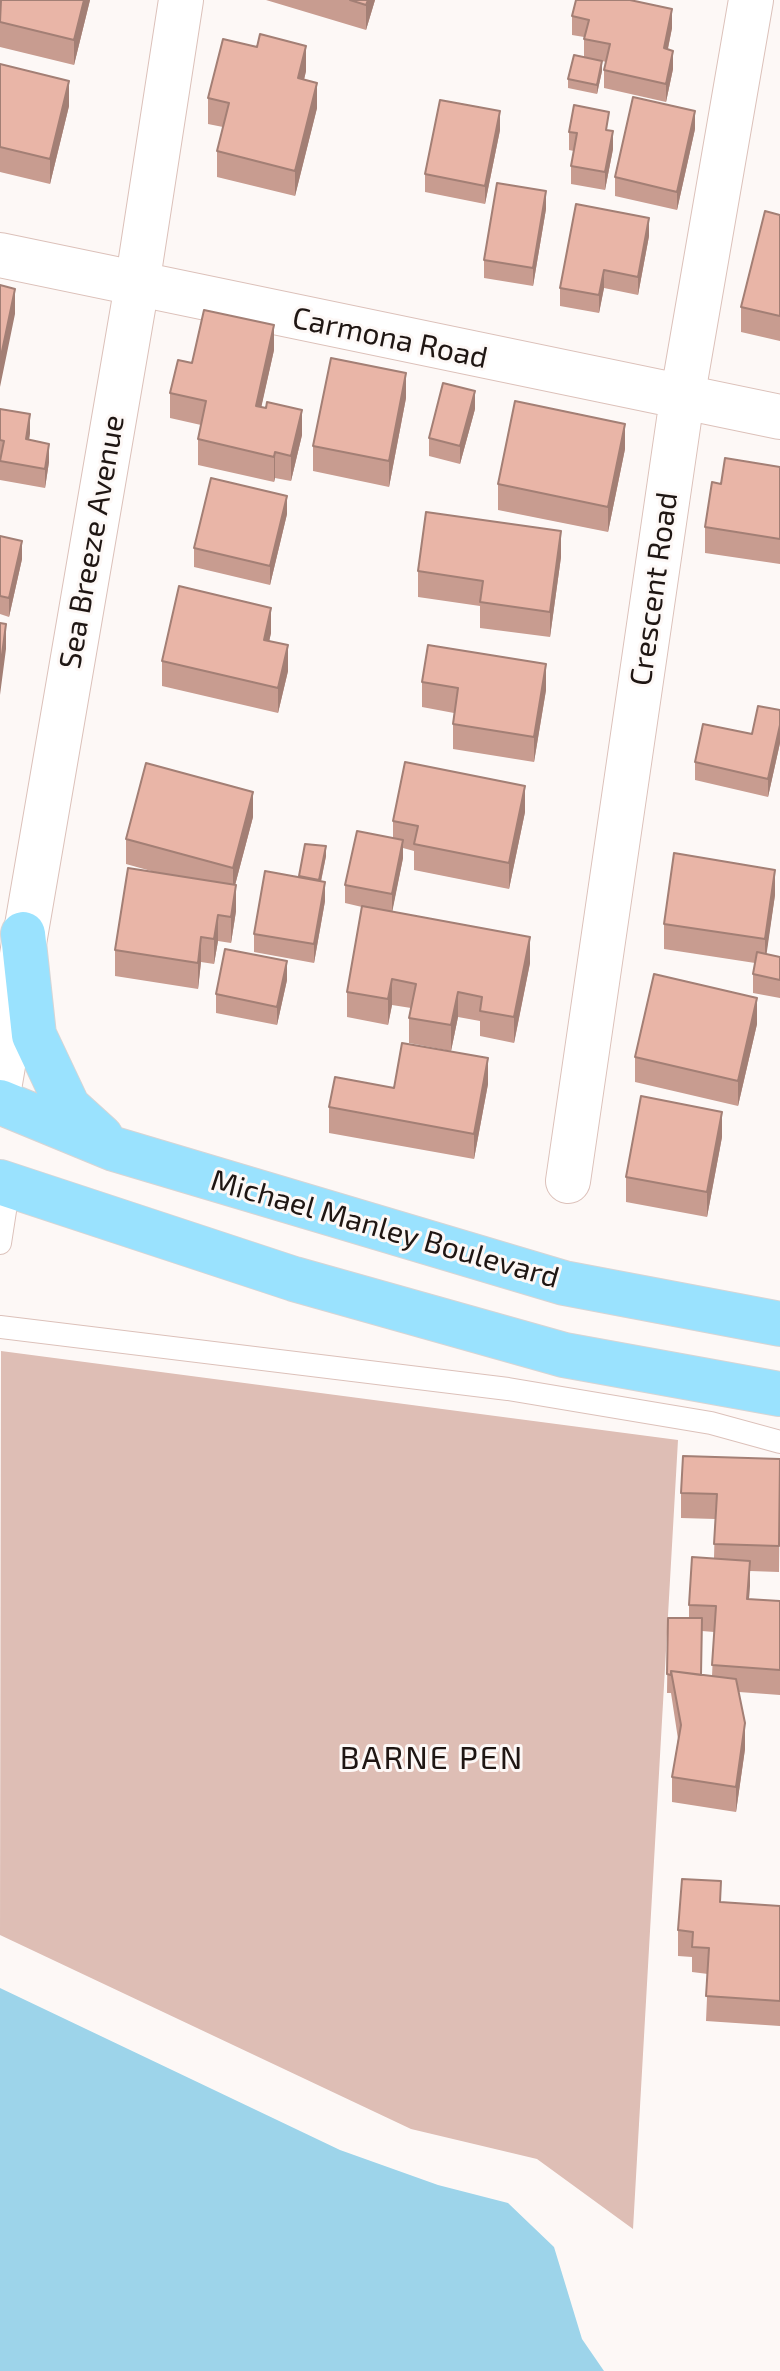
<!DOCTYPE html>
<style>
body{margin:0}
canvas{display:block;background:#fdf8f6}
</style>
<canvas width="780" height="2371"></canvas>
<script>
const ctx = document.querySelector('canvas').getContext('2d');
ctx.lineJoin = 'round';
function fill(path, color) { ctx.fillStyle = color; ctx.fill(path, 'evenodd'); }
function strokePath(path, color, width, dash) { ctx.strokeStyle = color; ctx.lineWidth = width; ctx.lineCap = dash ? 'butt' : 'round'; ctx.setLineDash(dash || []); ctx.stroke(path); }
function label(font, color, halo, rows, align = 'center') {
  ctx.font = font + ' "Exo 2",sans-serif'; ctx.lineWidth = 6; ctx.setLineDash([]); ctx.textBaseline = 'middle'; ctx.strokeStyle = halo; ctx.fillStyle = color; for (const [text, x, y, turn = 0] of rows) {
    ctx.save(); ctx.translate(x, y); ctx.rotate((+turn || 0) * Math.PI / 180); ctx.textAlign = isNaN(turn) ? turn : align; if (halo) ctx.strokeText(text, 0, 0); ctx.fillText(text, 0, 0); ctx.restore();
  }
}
fill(new Path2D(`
 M1 1351 678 1440 633 2229 537 2159 411 2129 0 1935Z`), '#debeb5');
fill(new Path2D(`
 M0 1988 340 2150 438 2185 508 2203 554 2247 582 2339 604 2371H0Z`), '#9dd4ea');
const service = new Path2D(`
 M0 1243 9 1185
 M0 1327 508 1389 711 1423 780 1442`);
const minor = new Path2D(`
 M0 255 780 417
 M568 1181 682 399 751 0`);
const tertiary = new Path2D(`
 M0 1083 137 285 181 0`);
const trunk = new Path2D(`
 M23 934 34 1035 68 1107 101 1137
 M0 1102 114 1149 564 1283 780 1324
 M0 1182 294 1279 564 1355 780 1394`);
strokePath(service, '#dcc1ba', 24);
strokePath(minor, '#dcc1ba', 46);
strokePath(tertiary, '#dcc1ba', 46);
strokePath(trunk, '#d7d5d5', 46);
strokePath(service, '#fff', 22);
strokePath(minor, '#fff', 44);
strokePath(tertiary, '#fff', 44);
strokePath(trunk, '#9ae2fe', 44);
fill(new Path2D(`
 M1 0H90L74 65 0 47V5Z
 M266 0H375L366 30Z
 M572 16 672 28 668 49 673 69 666 102 604 88V70L606 62 602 61V71L597 94 568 88V79L584 57V37L572 35Z
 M0 64 69 106 50 184 0 172Z
 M306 71 304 80 317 108 295 196 217 177V151L223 127 208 124V98Z
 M695 129 677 210 615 196V177Z
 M500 130 485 204 425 192V174Z
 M609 130 613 149 605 190 571 184V166L574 151 569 150V132Z
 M546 209 533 286 484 278V260Z
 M780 215V341L741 332V307Z
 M649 236 638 295 604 288 599 313 560 306V288Z
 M274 350 261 407 302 435 291 481 275 478 274 482 198 465V439L201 425 170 418V393L192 363Z
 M406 398 389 487 313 471V446Z
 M0 409 30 433 29 440 49 462 45 488 0 480Z
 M475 409 460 464 429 456V438Z
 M625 449 608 532 498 510V484Z
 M780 467V564L705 553V527L721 484Z
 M287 514 270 585 194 567V548Z
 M0 536 22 559 9 617 0 614Z
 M561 557 550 637 480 628V606L418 597V571Z
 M271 633 269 641 288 671 278 713 162 686V661Z
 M422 682 546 690 534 762 453 749V724L454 713 422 707Z
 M780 710V743L768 797 695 780V762L752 734Z
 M525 812 509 889 414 870V851L403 848V858L392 911 530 963 514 1043 480 1036V1021L458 1017 451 1051 409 1043V1018L411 1008 392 1005 388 1025 347 1017V992L362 907 345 903V885L393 838V821Z
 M253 817 235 885 236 911 231 943 218 941 214 964 201 962 198 989 115 976V950L162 874 126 864V839Z
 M305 844 326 856 321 882 325 901 314 963 254 952V934L299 878Z
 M775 895 766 954 780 957V998L753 993V974L755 963 664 949V924Z
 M287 980 277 1025 216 1013V994Z
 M757 1024 738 1106 635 1082V1057Z
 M488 1084 474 1159 329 1133V1107L394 1088Z
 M722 1137 707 1217 626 1202V1177Z
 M780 1459 779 1572 750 1571 749 1599 780 1601V1695L739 1692 745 1749 736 1812 672 1802V1777L678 1739 671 1693H667L668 1618H689V1605L714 1558 715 1519 681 1518V1493ZM702 1631 714 1632 712 1676 701 1675Z
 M721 1902 780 1906V2026L706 2021 708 1974 692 1972V1957L678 1956V1930Z`), '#c89c90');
fill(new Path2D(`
 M84 0H90L74 65V40Z
 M368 0H375L366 30V5Z
 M672 9V28L664 67V48Z
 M306 46V71L298 104V78Z
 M673 51V69L666 102V84Z
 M602 61V71L597 94V85Z
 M69 81V106L50 184V159Z
 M317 83V108L295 196V171Z
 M500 111V130L485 204V186Z
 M695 111V129L677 210V192Z
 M613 131V149L605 190V172Z
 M546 191V209L533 286V268Z
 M649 218V236L638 295V277Z
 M604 270V288L599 313V295Z
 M15 289V314L0 387V361Z
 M274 325V350L256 431V406Z
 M406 373V398L389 487V461Z
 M475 391V409L460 464V446Z
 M302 410V435L291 481V456Z
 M30 414V433L26 457V439Z
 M625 424V449L608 532V507Z
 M49 444V462L45 488V469Z
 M275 452V478L274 482V457Z
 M287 496V514L270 585V566Z
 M561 531V557L550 637V612Z
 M22 541V559L9 617V598Z
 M271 608V633L264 665V640Z
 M6 624V649L0 695V670Z
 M288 645V671L278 713V688Z
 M546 664V690L534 762V737Z
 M780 725V743L768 797V779Z
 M525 786V812L509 889V863Z
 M253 792V817L233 893V868Z
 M403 840V858L392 913V894Z
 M326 846V856L319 890V880Z
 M775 870V895L765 965V939Z
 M325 882V901L314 963V944Z
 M236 885V911L231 943V917Z
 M218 915V941L214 964V939Z
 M201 937V962L198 989V963Z
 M530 937V963L514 1043V1017Z
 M287 961V980L277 1025V1007Z
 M392 979V1005L388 1025V999Z
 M458 992V1017L451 1051V1025Z
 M757 998V1024L738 1106V1081Z
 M488 1058V1084L474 1159V1134Z
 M722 1112V1137L707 1217V1192Z
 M750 1561V1586L747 1624V1599Z
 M745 1723V1749L736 1812V1787Z`), '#a37f75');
const building = new Path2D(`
 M1 0H84L74 40 0 22Z
 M350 0H368L366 5Z
 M576 0H630L672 9 664 48 673 51 666 84 604 70 610 44 584 39 589 20 572 16Z
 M260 34 306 46 298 78 317 83 295 171 217 151 229 103 208 98 223 39 257 47Z
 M574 55 602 61 597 85 568 79Z
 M0 64 69 81 50 159 0 147Z
 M633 97 695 111 677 192 615 177Z
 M440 100 500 111 485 186 425 174Z
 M574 105 609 112 606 130 613 131 605 172 571 166 577 133 569 132Z
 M497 183 546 191 533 268 484 260Z
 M576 204 649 218 638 277 604 270 599 295 560 288Z
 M765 211 780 215V316L741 307Z
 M0 285 15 289 0 361Z
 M204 310 274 325 256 406 266 408 267 402 302 410 291 456 275 452 274 457 198 439 206 401 170 393 178 360 192 363Z
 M331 358 406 373 389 461 313 446Z
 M443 383 475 391 460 446 429 438Z
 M515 401 625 424 608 507 498 484Z
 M0 409 30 414 26 439 49 444 45 469 0 461 4 441 0 440Z
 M725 458 780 467V539L705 527 712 482 721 484Z
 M211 478 287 496 270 566 194 548Z
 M426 512 561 531 550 612 480 602 483 581 418 571Z
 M0 536 22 541 9 598 0 596Z
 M179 586 271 608 264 640 288 645 278 688 162 661Z
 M0 623 6 624 0 670Z
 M428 645 546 664 534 737 453 724 458 688 422 682Z
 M758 706 780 710V725L768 779 695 762 703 724 752 734Z
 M405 762 525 786 509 863 414 844 418 826 393 821Z
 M146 763 253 792 233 868 126 839Z
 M357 831 403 840 392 894 345 885Z
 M305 844 326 846 319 880 299 876Z
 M674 853 775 870 765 939 664 924Z
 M128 868 236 885 231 917 218 915 214 939 201 937 198 963 115 950Z
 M265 871 325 882 314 944 254 934Z
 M362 906 530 937 514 1017 480 1011 482 997 458 992 451 1025 409 1018 416 984 392 979 388 999 347 992Z
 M225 949 287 961 277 1007 216 994Z
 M757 952 780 957V980L753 974Z
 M654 974 757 998 738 1081 635 1057Z
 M402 1043 488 1058 474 1134 329 1107 335 1077 394 1088Z
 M641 1096 722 1112 707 1192 626 1177Z
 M683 1456 780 1459 779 1546 714 1544 717 1494 681 1493Z
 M692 1557 750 1561 747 1599 780 1601V1670L712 1665 716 1606 689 1605Z
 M668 1618H702L701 1675 671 1671V1675L667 1674Z
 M671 1671 736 1679 745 1723 736 1787 672 1777 681 1725Z
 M682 1879 721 1881 720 1902 780 1906V2001L706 1996 709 1948 692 1947 693 1932 678 1930Z`);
fill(building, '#e9b5a7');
strokePath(building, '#a37f75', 2);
label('30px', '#1f1613', '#fdf8f6', [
 ["Carmona Road",390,338,12],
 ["Sea Breeze Avenue",92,542,-80],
 ["Crescent Road",654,589,-82],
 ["Michael Manley Boulevard",385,1229,16]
]);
ctx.letterSpacing = '2px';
label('32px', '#1f1613', '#fdf8f6', [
 ["BARNE PEN",432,1758]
]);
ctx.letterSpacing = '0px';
</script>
